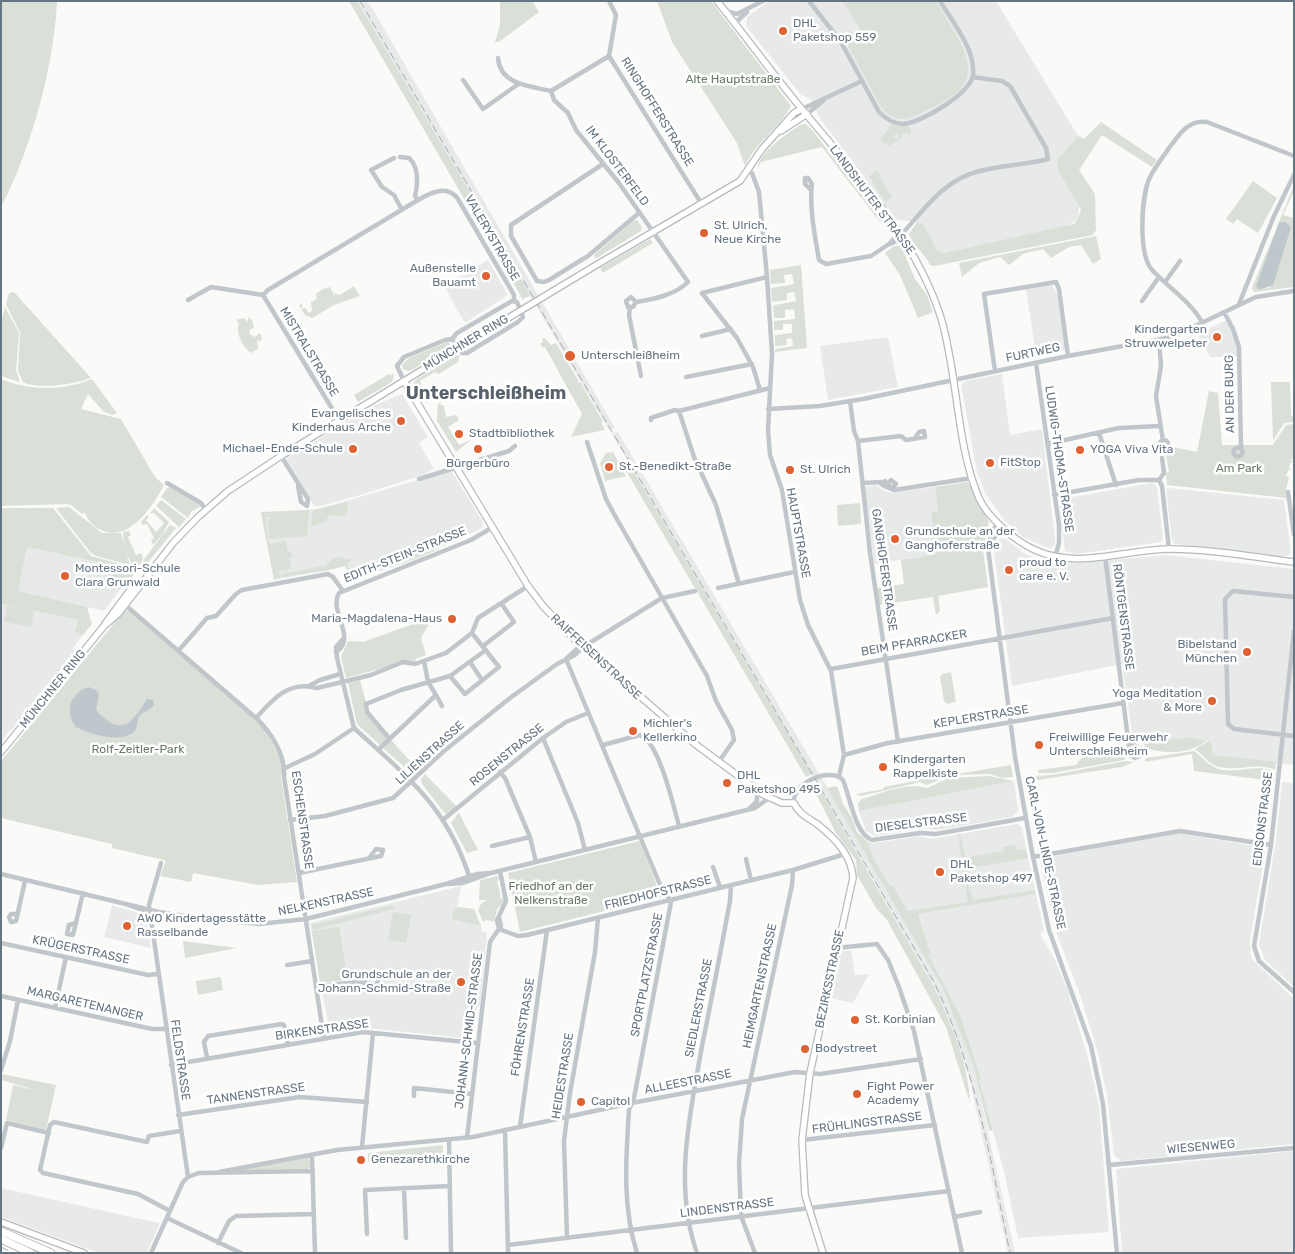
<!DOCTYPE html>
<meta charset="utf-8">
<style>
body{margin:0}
#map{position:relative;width:1295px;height:1254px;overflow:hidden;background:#fafaf8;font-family:Rubik,sans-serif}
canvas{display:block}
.frame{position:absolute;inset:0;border:2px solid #667582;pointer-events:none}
</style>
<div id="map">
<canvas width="1295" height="1254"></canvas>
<div class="frame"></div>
</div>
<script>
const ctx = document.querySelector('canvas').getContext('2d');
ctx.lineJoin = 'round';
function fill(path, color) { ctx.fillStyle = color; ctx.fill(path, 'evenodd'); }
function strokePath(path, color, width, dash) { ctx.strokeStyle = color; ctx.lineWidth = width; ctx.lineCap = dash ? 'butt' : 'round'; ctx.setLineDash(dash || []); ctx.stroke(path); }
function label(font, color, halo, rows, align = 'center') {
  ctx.font = font + ' Rubik,sans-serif'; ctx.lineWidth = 5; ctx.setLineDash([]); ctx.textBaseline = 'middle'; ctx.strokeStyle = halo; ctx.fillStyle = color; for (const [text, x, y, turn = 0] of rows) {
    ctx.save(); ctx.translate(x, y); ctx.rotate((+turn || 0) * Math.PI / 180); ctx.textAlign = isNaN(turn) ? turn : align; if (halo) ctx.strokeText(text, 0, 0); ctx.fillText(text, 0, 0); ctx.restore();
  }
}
fill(new Path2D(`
 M357 1H366L372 8 615 428 609 430Z
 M769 1H996L1078 136 1057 160 1059 172 1079 206 1078 218 1066 227 944 253 937 250 920 222 897 220 821 120 810 99 801 95 746 26 747 17Z
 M488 260 508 295 465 323 444 286Z
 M1052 285 1058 297 1066 350 1036 355 1026 289Z
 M1227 320 1236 339 1238 357H1210L1198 334Z
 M888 337 898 387 828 400 820 346Z
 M1002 374 1010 435 1042 429 1055 539V545L1050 549 1023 537 1004 520 985 493 977 472 961 385 965 381Z
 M402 394 428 437 419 443 434 469 420 476 357 496 317 507 314 506 286 459 375 405Z
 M618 432 917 940 942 987 973 1065 1015 1253H1008L969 1077 951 1024 935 989 862 860 612 434Z
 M451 470 483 522 482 528 419 558 353 580 345 566 274 580 261 513 319 509Z
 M1152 483 1157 487 1163 539 1161 542 1077 554 1065 551 1059 504 1061 499Z
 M875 485 889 493 935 487 938 511 931 512 937 554 874 564 865 487Z
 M1169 488 1284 500 1291 553 1288 556H1276L1175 544 1172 541 1166 490Z
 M1001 538 1006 539 1025 554 1055 565 1166 555 1294 569V765L1213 755 1211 742 1196 740 1144 744 1133 739 1122 664 1012 686 994 552 995 543Z
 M27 547 97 562 120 590 104 611 17 591Z
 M1 604 78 620 75 632 83 635 73 648 74 654 1 742Z
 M1014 781 1018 811 1012 817 938 830 924 828 875 836 866 831 859 811Z
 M1282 782 1294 783V987L1265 960 1259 944 1276 840Z
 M1017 824 1022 828 1035 890 934 908 908 911 893 886 890 887 873 857 868 842 876 843 919 836 931 839Z
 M1179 833 1260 847 1265 852 1250 940 1251 958 1294 999V1144L1121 1161 1114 1155 1107 1095 1099 1057 1081 997 1055 929 1040 861 1042 858Z
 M461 886 457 911 481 924 482 932 487 933 480 1006H477L473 1039 367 1028 330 1034 310 923Z
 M1036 894 1044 930 1040 934 1055 960 1068 991 1089 1062 1099 1106 1109 1232 1018 1238 1004 1171 979 1080 981 1079 961 1017 928 954 918 914Z
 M112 905 145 915 151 948 104 937Z
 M851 950 855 975 869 974 853 1003 830 998 839 952Z
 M1294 1151V1253H1122L1116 1169Z
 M1 1188 136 1218 160 1223 147 1253H99L1 1217Z`), '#e8e9e9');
fill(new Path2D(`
 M1 1H57C54 66 31 150 1 207Z
 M349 1H357L531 296 524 298 523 300Z
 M500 1H532L539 12 499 42H495L500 25Z
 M657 1H711L791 106C780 127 756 142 745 166L737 143 672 42Z
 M842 1H936C945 18 970 52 968 70 968 78 964 86 959 91 949 99 913 120 900 119 892 118 886 113 881 107L845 40 861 30Z
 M1101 122 1157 160 1152 167 1102 135 1079 170 1095 194 1096 230 1093 235 934 266 930 265C925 253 913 246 909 234L917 222 922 223 937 250 944 253 1074 224 1078 218 1081 210 1059 172 1057 160 1078 136 1084 139Z
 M806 124 813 131 882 221 880 222 822 147 761 162 758 169C756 154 788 133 800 125Z
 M891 125 909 126 912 132 909 134 907 132 901 135 902 138 899 140 897 133 893 136 898 140 889 146 887 143 884 145 880 139Z
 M877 171 892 197 885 202 869 176Z
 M1253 181 1277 198 1258 233 1237 219 1233 224 1226 219Z
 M1294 185V191L1283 215 1294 218V287L1254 292 1252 288ZM1290 227 1273 286 1266 289Z
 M637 220 642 227 641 231 595 259 594 255 633 221Z
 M1096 236 1101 259 1093 264 1081 245 1069 247 1051 258 1043 249 1023 254 1009 265 1000 257 979 263 962 277 959 263Z
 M650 239 653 243 603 273 600 268Z
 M894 246H901L915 279 927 295 933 312 918 318 900 275 885 253Z
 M801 265 807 348 775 352V349L793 346 792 338 786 339 787 345 775 346V335L792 333V324H783V330H774V321L795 319 794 309 785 310V318H774L773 307 775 305 796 301 794 292 787 293V300L772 302 771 288 794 284 792 274 784 275 785 283 771 284 770 270Z
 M354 286 360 296 334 305 312 318 305 315 299 305 302 304V309L305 308 309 313 312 311 311 302 317 299 316 294 323 289 330 287 335 297 334 293 340 295Z
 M14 292 91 378C75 384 38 390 23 382L18 371 20 333 6 304 9 293Z
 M5 307 19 333 16 371 20 382 1 376V323Z
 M249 317 252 320 254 327 250 330 249 334 255 337 260 333 262 338 260 342 257 339 258 349 251 353C243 347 235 333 239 323L236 320 244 318 247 322Z
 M545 338 551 345 556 343 578 380V383L580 382 602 420V424L605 430 571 437 582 414 545 347 543 348 540 344 543 342 542 339Z
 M447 342 453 345 414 369 408 371 403 369 402 365 409 358Z
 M457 355 460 356 458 362 439 374 435 372 420 381 421 384 414 389 413 383 417 379Z
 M392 372 394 376 392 382 358 402 354 395 389 374 391 376Z
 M1 379C30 391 63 391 92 379L117 413 113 415 104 412 88 394 81 409 121 419 155 477 164 485C154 505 128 544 101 530 93 526 88 521 85 513L82 514 71 505 65 504 1 506Z
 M1271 382H1290L1291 416 1294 417V422L1284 423 1273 441Z
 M1209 391 1218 393 1222 445H1273L1286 425 1294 424V455L1291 461 1294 462 1290 463 1289 468 1291 471 1288 470 1286 476 1289 477 1286 489 1287 498 1167 485 1166 473 1169 472 1166 455 1163 454 1173 447 1197 452Z
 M438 403 444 406 446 417 456 415 459 420 448 427 459 445 471 440 456 452 437 421Z
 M613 452 626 476 605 481 600 463 606 453Z
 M627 460 812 774 806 777 622 464Z
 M968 482 989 522 983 550 988 587 938 596 940 611 936 615 933 597 879 605 877 588 904 584 901 560 937 554 931 512 938 511 935 487Z
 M171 487 201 506 191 512 188 518 161 497 167 488Z
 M161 500 186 519 179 527 156 506Z
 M348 502 347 512 343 516 330 515 323 523 311 526 313 510Z
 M860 503 861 524 838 526 837 505Z
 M69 507 102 533H121L130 565 96 556 90 552 56 508Z
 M1 508H53L91 556 128 566 136 572 120 590 97 562 27 547 18 591 87 607 92 624 83 635 75 632 78 620 1 604Z
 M154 508 169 522 162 535 153 545 151 540 154 538 147 524 143 525 141 522 147 515 149 517 146 520 156 532 164 523 154 513 150 514Z
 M309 510 307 536 269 539 268 519 276 518 266 517 268 542 270 544 286 541 288 552H291L292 557 289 558 291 569 274 572H279L280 577 274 580 261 512Z
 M170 525 176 528 141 571H139L145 558Z
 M129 531 131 535 128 537 136 555 141 553 143 558 137 570C127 560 124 546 123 532Z
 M420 539 427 540 435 551 398 565V560L408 555V550L418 549Z
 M341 557 346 560 352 558 347 564 353 580 345 566 325 571 282 577V574L323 566V568L333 559Z
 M7 606 34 611 31 627 4 622Z
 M125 610 129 611 254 718 262 725 274 746 283 766 281 778 297 882 258 885 193 873 191 882 160 876 166 861 164 860 112 848V844L1 818V761Z
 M433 617 421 638 426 655 415 659 416 662 409 661 346 678 341 657 348 641 363 642Z
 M951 672 956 702 947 704 944 701 940 677 942 674Z
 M360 680 366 702 364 708 366 713 387 738 381 746 357 724 348 683Z
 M1190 737 1206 741C1191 754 1162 755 1145 747L1144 744Z
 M391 740 418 770 415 773H411L383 748Z
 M1209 741 1211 742 1213 755 1276 762 1275 770C1256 761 1236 773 1216 766 1208 763 1202 754 1195 749Z
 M1116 746 1125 748 1126 757 1124 760 1053 773H1038V770L1076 765 1085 754 1108 751Z
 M1194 751C1201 756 1207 764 1216 768 1234 775 1253 764 1271 770L1274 775V781L1194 771 1192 754 1145 762 1146 758Z
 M1126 761 1134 762 1122 767 1025 782 1024 778 1029 776 1031 780 1034 779V776L1052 775Z
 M1011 765 1013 777 1002 778 989 774 951 775Z
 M425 774 457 807 446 814 443 811 422 784 421 779Z
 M949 774 950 776 926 785 920 782 861 796 856 794 884 789V787Z
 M989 776 1014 781 859 811 858 803 862 799C883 793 906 782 927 788L949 778Z
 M818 785 935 989C952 1027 968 1061 970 1103L946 1027 887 920 876 908 857 875 856 860 836 833 813 788Z
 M826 786 828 788 835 786 838 788 843 804 851 816 857 832 868 842 873 857 890 886H893L908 911 968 902 958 834H960L965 858 1004 851 1003 847 1016 845 1017 850 1026 849 1028 858 970 868C965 875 969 892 974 900L1035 890 1036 894 918 914 930 953 928 954 961 1017 981 1079 979 1080 993 1130 989 1131 973 1065 942 987Z
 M459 812 460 815 478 850 467 853 451 823Z
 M640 841 661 897 520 932 508 873Z
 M498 876 500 880 497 881 501 897 498 898H503L504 902 497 909 494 922 487 920 483 922 478 910 481 904 487 900H479L480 880Z
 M393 905 394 909 313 930 312 925Z
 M458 907 474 909 481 926 452 919 453 912Z
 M393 912 411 915 406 943 388 940Z
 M339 927 348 979 320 983 312 931Z
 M183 941 237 948 185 958Z
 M221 977 223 990 198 995 196 981Z
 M2 1074 56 1085 46 1130 6 1120 13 1085 38 1091 2 1080Z
 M443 1145V1163L383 1165 368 1162V1153Z
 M308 1157 311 1166 308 1169 232 1171Z`), '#dadfd7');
fill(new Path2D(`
 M1285 222 1291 227 1273 286 1259 289 1256 286 1279 223Z
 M88 687 96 690 99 694 96 710C121 737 130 726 147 699L153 700 154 705C150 711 142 711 139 717 136 722 138 728 134 732 120 744 90 734 76 727 64 711 70 694 88 687Z`), '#bdc7cc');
const secondary = new Path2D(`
 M717 1C744 34 769 69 796 102 850 168 915 235 941 318 958 374 956 445 979 498 987 517 1015 541 1035 550 1078 570 1126 549 1170 549 1212 549 1253 557 1294 562
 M781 131 807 114
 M598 264 740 181 762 149 794 113 802 109
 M404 381 528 586 543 606 572 637 695 744 764 795 782 803H794C798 813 808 818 817 824 834 837 852 855 853 878L810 1073 802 1140 805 1195 823 1253
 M105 624 131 589 138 583
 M1 752 104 626 118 614 173 543 197 518 228 491 281 456 455 350
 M1 1222 84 1253`);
const primary = new Path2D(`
 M1 1231 51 1253
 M1 1239 31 1253`);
strokePath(secondary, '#b6bbc0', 8);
strokePath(primary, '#b5babe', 9);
strokePath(new Path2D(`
 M609 1 616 15 609 56
 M809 1 841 42 879 112C885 118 893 124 903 124 921 123 970 94 973 75 976 50 952 21 940 1
 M725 11 737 14 763 1
 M735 23 747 12
 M609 56 701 203
 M498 58C500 85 530 86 551 91
 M463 80 483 109 517 85
 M551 91 554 100 568 113 576 130 619 183 688 282C675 295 654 299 636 302L633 307H628L626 301 631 297 636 302
 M551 91 609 56
 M802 109 862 81
 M807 114 824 100
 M400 157 409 158C419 167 418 184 415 196L418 200
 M394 158 371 170 382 187 394 195 402 210
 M603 164 511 225V236L537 281 544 282 549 280 588 256 639 213
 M749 170 752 173 759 192 767 277 772 354 768 430 770 455 782 490 800 600 808 625 831 671 844 755 839 776
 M811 190 805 184V178H808L812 184C809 208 815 236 819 260L826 264 871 256 889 244 899 233
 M901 235C924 210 944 179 980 171 1002 165 1026 165 1048 159L1046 148 1010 86 1002 81 972 77
 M890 244 903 238
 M1165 282 1180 261
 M263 295 268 290 418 200C430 193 447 184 458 199L514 295V301
 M263 295 339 420
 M188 300 211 287 263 295
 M1142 301 1159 277
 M1239 304 1274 216 1294 175
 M630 307 629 315 641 376
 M1224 312 1233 329 1239 347 1241 448
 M1202 322C1191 302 1168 287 1152 270 1138 254 1141 196 1150 177 1155 167 1163 157 1169 148 1179 135 1188 119 1207 122L1294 156
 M702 336 731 329
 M1159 340 1161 366 1156 396 1163 441
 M1036 363 1059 525V543L1055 557
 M995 371 984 294 1056 282 1059 289 1068 356
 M686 377 752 364
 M404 381 397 366 404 357 445 340 452 339 457 333 512 301 517 302 523 317 518 322 467 353H462L452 339
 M760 390 753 367 737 338 702 293 767 277
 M850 401 854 431 858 441 870 553 898 742
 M768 409 820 406 863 399 1068 356 1172 337 1256 297 1294 291
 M679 411 694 457 716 505 739 584
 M651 420V418L675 410 679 411 770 388
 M1099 433 1116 485
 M1160 444a4 4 0 1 1 8 0a4 4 0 1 1-8 0Z
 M858 441 901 436 906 440 925 437 924 431 919 432 915 438
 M587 442 606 499 614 514 707 676 716 701 732 730 734 740 718 763
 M1047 444 1119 428 1159 426
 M1233.5 452a4.5 4.5 0 1 1 9 0a4.5 4.5 0 1 1-9 0Z
 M281 456 308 499 307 506 301 502 298 486
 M419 479 509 451 515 446
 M1159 480 1162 486 1169 549
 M1159 480 1164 473 1162 458
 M167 483 201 503 206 510
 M863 483 881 482
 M887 483 884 486 881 484 885 481 892 488 896 484 891 480 888 483
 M884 486 894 490 972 478
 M1288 492 1294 534
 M1054 495 1139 480H1159
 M999 524 992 530 988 548 1015 757 1033 857 1049 930 1091 1046 1103 1104 1117 1253
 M990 542 1003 528
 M1105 556 1130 755 1135 758 1140 756 1143 751 1129 741
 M718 588 794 572
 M1294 597 1233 591 1225 599 1228 724 1234 729 1294 736
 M124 604 256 718C271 732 286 756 284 777L324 1039
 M1294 631 1271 845 1254 946 1259 961 1294 992
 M344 638 336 647 337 658 354 728
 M483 646 514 622 501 603
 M179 650 207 618 216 616 236 594 242 590 328 574 333 577 343 591
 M336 652C358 638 328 611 339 593L471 540 493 527
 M566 659 661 887 671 902 634 1098 629 1110C626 1158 622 1206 637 1253
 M566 659 578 648 583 647 662 598 695 591
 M470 662 482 680
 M831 669 1113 618
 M450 676 465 694 499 667 472 633
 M309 686 320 680 340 674
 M436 695 442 706
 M256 718C273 699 289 680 317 688L371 675 403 662 415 664 446 653 472 633 478 618 528 586
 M354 728C406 776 448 807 470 879
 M389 738 367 712 366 704 401 690 450 676 486 650
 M543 738 578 823 585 850
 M603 745 640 735C659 741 674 808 679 826
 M378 750 436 695 428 682 424 661
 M844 755 888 743 1123 703
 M285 768 315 754 354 728
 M500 772 505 778 530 837 536 862
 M794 803C791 784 829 766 843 780 850 797 855 834 872 840L920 833 936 834 1025 818
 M750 808 757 801V791
 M444 819 543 738 566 722 588 713
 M290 820 325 816 393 798 444 751 510 698 557 664 575 655 583 647
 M492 846 530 837
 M1033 857 1180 831 1271 845
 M746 859 751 880
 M161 863 149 905 188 1177
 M713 867 720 887
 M299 873 381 856 383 850 376 849 370 857
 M1 874 159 912 203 919 259 924 306 919 446 884 477 874 491 873
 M447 884 463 883 491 873 755 808 769 798
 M126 904 145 911 150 910
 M18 914H11L9 917 11 922 16 921 25 881
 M76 923 69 925 67 934 73 935 83 893
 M499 929 518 936 527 935 793 870 845 854
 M499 929 497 920 506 901 500 871
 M1 943 148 975 157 974
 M836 948 877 944 888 960 899 987 914 1031 962 1253
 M287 965 312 961
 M364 980a7 7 0 1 1 14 0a7 7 0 1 1-14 0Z
 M317 987 365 981
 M1 996 152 1029H165
 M55 1008 66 957
 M207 1058 204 1042 208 1036 282 1024 284 1025 288 1044
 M171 1065 363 1032 477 1043
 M1 1070 10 1041 18 1000
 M414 1096V1088L472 1094
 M178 1115 300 1097 367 1102
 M520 1127 547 930
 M505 1130 508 1253
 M467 1138 490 942 501 926 499 917
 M449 1140 451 1253
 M802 1140 935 1125
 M362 1147 373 1033
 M1 1148 7 1123 49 1133
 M312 1155 315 1253
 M1109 1165 1294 1148
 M219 1172 337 1150 473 1137 632 1103 795 1072 820 1074 921 1059
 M404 1188 406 1238
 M170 1211 138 1194 43 1173 40 1170 50 1125 54 1122 147 1142 149 1136 180 1131
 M954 1217 980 1212
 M167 1218 241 1253
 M367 1234 365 1190 449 1186
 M567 1238 564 1141 570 1093 595 952 598 918
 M218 1243 229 1221 236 1216 314 1214
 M508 1245 949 1191
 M151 1253 183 1182 188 1177 199 1173 313 1171
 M697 1253C673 1186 690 1114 702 1046 712 998 721 949 730 901L731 885
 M755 1253 741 1216 739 1164 742 1119 792 885 793 870`), '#c1c6ca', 4.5);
strokePath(secondary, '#fff', 5.5);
strokePath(primary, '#fff', 7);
strokePath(new Path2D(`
 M360 1 934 982C975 1067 991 1161 1010 1253
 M1 1247 13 1253`), '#a5abb1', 1, [8, 4]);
const secondaryBridge = new Path2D(`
 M455 350 598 264`);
strokePath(secondaryBridge, '#b6bbc0', 8, []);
strokePath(secondaryBridge, '#fff', 5.5);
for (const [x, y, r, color] of [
 [783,31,5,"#df6033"],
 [704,233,5,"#df6033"],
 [486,276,5,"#df6033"],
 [1217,337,5,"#df6033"],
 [570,356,6,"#df6033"],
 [401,421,5,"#df6033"],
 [459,434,5,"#df6033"],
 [353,449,5,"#df6033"],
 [478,449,5,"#df6033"],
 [1080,450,5,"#df6033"],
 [990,463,5,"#df6033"],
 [609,467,5,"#df6033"],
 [790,470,5,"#df6033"],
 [895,539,5,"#df6033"],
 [1009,570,5,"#df6033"],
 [65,576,5,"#df6033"],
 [452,619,5,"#df6033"],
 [1247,652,5,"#df6033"],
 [1212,701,5,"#df6033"],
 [633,731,5,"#df6033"],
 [1039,745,5,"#df6033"],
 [883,767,5,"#df6033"],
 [727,783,5,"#df6033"],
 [940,872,5,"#df6033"],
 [127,926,5,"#df6033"],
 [461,982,5,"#df6033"],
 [855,1020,5,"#df6033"],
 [805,1049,5,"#df6033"],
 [857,1094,5,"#df6033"],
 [581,1102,5,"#df6033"],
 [361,1160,5,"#df6033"]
]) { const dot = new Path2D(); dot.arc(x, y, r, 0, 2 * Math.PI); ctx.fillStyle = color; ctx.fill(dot); strokePath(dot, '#fff', 2); }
label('12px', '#667582', '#fff', [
 ["DHL",793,24],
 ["Paketshop 559",793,38],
 ["St. Ulrich,",714,226],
 ["Neue Kirche",714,240],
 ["Außenstelle",476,269,"right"],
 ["Bauamt",476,283,"right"],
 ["Kindergarten",1207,330,"right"],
 ["Struwwelpeter",1207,344,"right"],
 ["Unterschleißheim",581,356],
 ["Evangelisches",391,414,"right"],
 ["Kinderhaus Arche",391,428,"right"],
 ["Stadtbibliothek",469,434],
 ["Michael-Ende-Schule",343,449,"right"],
 ["YOGA Viva Vita",1090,450],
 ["FitStop",1000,463],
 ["Bürgerbüro",478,464,"center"],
 ["St.-Benedikt-Straße",619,467],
 ["St. Ulrich",800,470],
 ["Grundschule an der",905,532],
 ["Ganghoferstraße",905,546],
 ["proud to",1019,563],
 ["care e. V.",1019,577],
 ["Montessori-Schule",75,569],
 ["Clara Grunwald",75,583],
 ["Maria-Magdalena-Haus",442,619,"right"],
 ["Bibelstand",1237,645,"right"],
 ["München",1237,659,"right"],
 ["Yoga Meditation",1202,694,"right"],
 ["& More",1202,708,"right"],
 ["Michler's",643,724],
 ["Kellerkino",643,738],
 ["Freiwillige Feuerwehr",1049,738],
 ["Unterschleißheim",1049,752],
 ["Kindergarten",893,760],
 ["Rappelkiste",893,774],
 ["DHL",737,776],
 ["Paketshop 495",737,790],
 ["DHL",950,865],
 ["Paketshop 497",950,879],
 ["AWO Kindertagesstätte",137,919],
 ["Rasselbande",137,933],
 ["Grundschule an der",451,975,"right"],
 ["Johann-Schmid-Straße",451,989,"right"],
 ["St. Korbinian",865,1020],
 ["Bodystreet",815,1049],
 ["Fight Power",867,1087],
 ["Academy",867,1101],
 ["Capitol",591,1102],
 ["Genezarethkirche",371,1160]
], 'left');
label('12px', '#687a65', '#fff', [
 ["Alte Hauptstraße",733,80],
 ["Am Park",1239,469],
 ["Rolf-Zeitler-Park",138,750],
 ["Friedhof an der",551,887],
 ["Nelkenstraße",551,901]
]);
label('12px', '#667582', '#fff', [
 ["RINGHOFFERSTRASSE",657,112,58],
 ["IM KLOSTERFELD",617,166,53],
 ["LANDSHUTER STRASSE",872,200,53],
 ["VALERYSTRASSE",492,238,60],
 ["MÜNCHNER RING",466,343,-31],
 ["MISTRALSTRASSE",309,352,59],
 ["FURTWEG",1033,353,-12],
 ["AN DER BURG",1230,394,-91],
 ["LUDWIG-THOMA-STRASSE",1059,459,82],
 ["HAUPTSTRASSE",798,533,80],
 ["EDITH-STEIN-STRASSE",405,555,-22],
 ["GANGHOFERSTRASSE",884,570,82],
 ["RÖNTGENSTRASSE",1123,617,83],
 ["BEIM PFARRACKER",914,643,-10],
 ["RAIFFEISENSTRASSE",596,657,43],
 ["MÜNCHNER RING",53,689,-51],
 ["KEPLERSTRASSE",981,717,-9],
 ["LILIENSTRASSE",430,753,-42],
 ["ROSENSTRASSE",507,755,-39],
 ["EDISONSTRASSE",1263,819,-83],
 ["ESCHENSTRASSE",302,820,82],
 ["DIESELSTRASSE",921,823,-7],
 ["CARL-VON-LINDE-STRASSE",1045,853,78],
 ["FRIEDHOFSTRASSE",658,893,-14],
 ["NELKENSTRASSE",326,902,-12],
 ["KRÜGERSTRASSE",81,950,12],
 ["SPORTPLATZSTRASSE",647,975,-79],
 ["BEZIRKSSTRASSE",830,979,-78],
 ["HEIMGARTENSTRASSE",760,986,-78],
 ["MARGARETENANGER",85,1004,13],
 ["SIEDLERSTRASSE",699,1008,-79],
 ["FÖHRENSTRASSE",523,1027,-81],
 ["BIRKENSTRASSE",322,1030,-8],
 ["JOHANN-SCHMID-STRASSE",469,1031,-83],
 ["FELDSTRASSE",180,1060,82],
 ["HEIDESTRASSE",563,1076,-81],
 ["ALLEESTRASSE",688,1082,-11],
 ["TANNENSTRASSE",256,1094,-8],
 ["FRÜHLINGSTRASSE",867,1123,-7],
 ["WIESENWEG",1201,1147,-5],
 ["LINDENSTRASSE",727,1208,-7]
]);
label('bold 18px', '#58636d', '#fff', [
 ["Unterschleißheim",486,394]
]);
</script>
